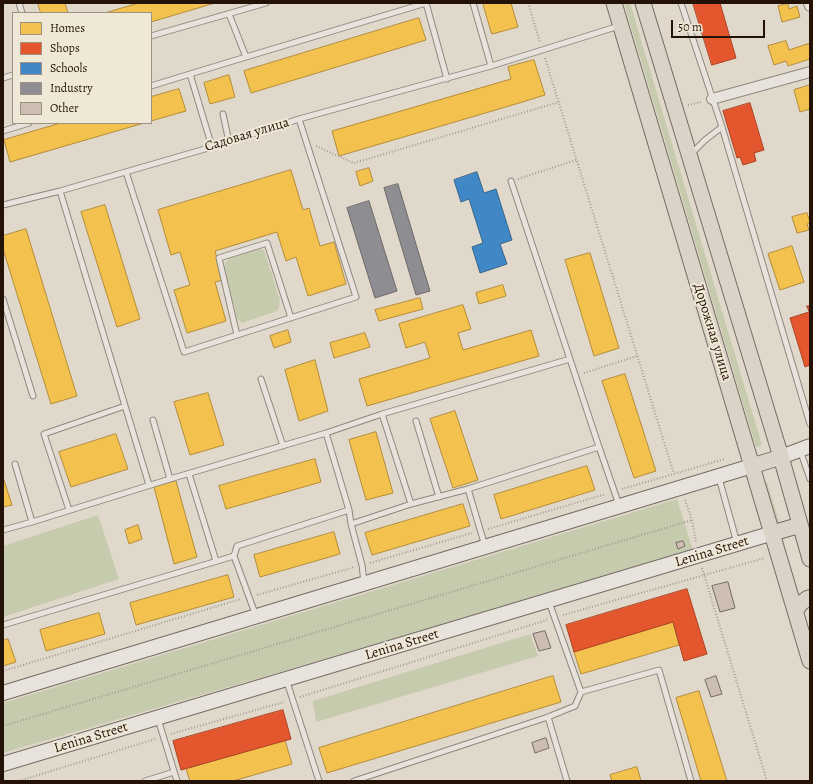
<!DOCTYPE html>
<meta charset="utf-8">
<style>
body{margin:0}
#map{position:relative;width:813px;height:784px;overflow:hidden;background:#e0d8ca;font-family:Alegreya,serif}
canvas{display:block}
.frame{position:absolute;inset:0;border:4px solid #251206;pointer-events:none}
.legend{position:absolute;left:12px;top:12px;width:140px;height:112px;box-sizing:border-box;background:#f0e8d7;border:1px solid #9f9283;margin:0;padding:5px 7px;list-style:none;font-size:12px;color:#251206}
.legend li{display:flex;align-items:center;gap:8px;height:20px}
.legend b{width:20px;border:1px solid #9f9283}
.scale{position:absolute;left:671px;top:20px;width:94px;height:18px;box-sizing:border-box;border:2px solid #251206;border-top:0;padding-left:5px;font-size:12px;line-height:14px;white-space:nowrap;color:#251206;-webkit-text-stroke:3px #f0e8d7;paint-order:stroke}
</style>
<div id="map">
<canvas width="813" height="784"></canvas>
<div class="frame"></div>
<ul class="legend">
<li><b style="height:11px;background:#f2c14e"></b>Homes</li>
<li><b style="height:11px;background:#e4572e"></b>Shops</li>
<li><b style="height:11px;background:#3f88c5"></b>Schools</li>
<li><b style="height:11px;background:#8d8d92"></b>Industry</li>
<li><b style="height:11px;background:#ccbeb3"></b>Other</li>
</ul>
<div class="scale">50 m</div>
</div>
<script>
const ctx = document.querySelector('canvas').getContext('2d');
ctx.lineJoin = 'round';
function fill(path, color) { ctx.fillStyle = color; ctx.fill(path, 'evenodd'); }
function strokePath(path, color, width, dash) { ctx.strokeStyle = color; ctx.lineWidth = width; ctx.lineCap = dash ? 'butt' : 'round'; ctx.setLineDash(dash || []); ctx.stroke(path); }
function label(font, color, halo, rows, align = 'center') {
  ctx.font = font + ' Alegreya,serif'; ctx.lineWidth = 4; ctx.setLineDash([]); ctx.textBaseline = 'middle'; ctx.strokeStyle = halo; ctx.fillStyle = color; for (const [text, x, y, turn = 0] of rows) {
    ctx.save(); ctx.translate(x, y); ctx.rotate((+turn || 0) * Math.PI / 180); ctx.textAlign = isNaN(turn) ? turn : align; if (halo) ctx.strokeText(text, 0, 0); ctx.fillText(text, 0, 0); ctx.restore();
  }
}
fill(new Path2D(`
 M624 3H630L762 445 756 447Z
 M259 249 264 250 280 300 279 308 277 311 242 323 237 318 225 269V263L229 258Z
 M767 482 780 525 775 527 762 483Z
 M677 499 693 551 3 753V703Z
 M98 515 119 579 3 617V546Z
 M530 634 538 656 316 722 313 701Z`), '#c7cbad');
const homes = new Path2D(`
 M38 3H65L68 13H41Z
 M139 3H215L151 22V13H105Z
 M483 3H511L518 27 492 34Z
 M788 4 789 9 797 6 800 17 782 22 778 6Z
 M419 18 426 40 251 93 244 71Z
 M786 41 789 50 810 43V59L788 66 786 61 774 65 768 46Z
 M534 60 545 95 516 104 339 156 332 131 511 79 508 67Z
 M229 75 235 97 210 104 204 83Z
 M810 85V109L800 112 794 90Z
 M179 89 186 111 151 121V97Z
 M61 123H144L10 162 4 140Z
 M369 168 373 181 360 186 356 172Z
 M291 170 303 210 309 208 320 246 334 242 346 284 308 296 296 257 286 261 277 232 215 251 223 280 215 282 226 321 187 333 174 290 190 285 180 252 171 255 158 210Z
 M105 205 140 319 117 327 81 212Z
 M807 213 810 222 807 224 809 230 797 233 792 217Z
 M26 229 77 396 51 404 3 249V236Z
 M792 246 804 282 780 290 768 254Z
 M590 253 619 348 594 356 565 260Z
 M503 285 506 296 479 304 476 293Z
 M420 298 423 309 379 321 375 310Z
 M463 305 471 329 458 333 463 350 531 330 539 356 367 406 359 379 430 358 425 342 406 348 399 324Z
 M288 330 291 342 274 348 270 336Z
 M365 333 370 347 334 358 330 343Z
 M315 360 328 411 299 421 285 370Z
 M625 374 656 471 634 478 602 381Z
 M208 393 224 445 190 455 174 402Z
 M455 411 478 480 453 488 430 419Z
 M376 432 393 493 366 500 349 440Z
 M116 434 128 469 71 487 59 452Z
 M315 459 321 482 226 509 219 486Z
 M587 466 595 490 501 519 494 495Z
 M3 477 12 505 3 507Z
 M176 481 197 557 174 564 154 487Z
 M463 504 470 526 372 555 365 533Z
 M138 525 142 539 129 544 125 530Z
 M334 532 340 554 260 577 254 555Z
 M228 575 234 597 136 625 130 603Z
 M99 613 105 634 46 651 40 630Z
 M673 622 679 645 581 674 574 652Z
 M8 639 16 662 3 666V641Z
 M553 676 561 702 327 773 319 748Z
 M699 691 727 781H701L676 698Z
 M285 740 292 764 233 781H190L186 769Z
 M637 767 641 781H612L610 775Z`);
fill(homes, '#f2c14e');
strokePath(homes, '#b48c38', 1);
const shops = new Path2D(`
 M693 3H720L736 58 712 65Z
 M750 103 764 150 754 153 756 161 743 165 740 157 737 158 723 111Z
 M807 306H810V365L805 367 790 318 809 312Z
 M687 589 707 654 684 661 673 622 574 652 566 625Z
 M283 710 291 739 181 770 173 741Z`);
fill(shops, '#e4572e');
strokePath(shops, '#ab4222', 1);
const schools = new Path2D(`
 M477 172 484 193 496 189 512 240 500 244 507 264 480 273 472 247 483 243 469 199 461 202 454 180Z`);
fill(schools, '#3f88c5');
strokePath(schools, '#37658c', 1);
const industry = new Path2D(`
 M398 184 430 291 416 295 384 188Z
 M369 201 397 291 375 298 347 208Z`);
fill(industry, '#8d8d92');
strokePath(industry, '#6e6868', 1);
const building = new Path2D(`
 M683 541 685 546 678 549 676 543Z
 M728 582 735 608 720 612 712 586Z
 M545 631 551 648 539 651 533 634Z
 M716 676 722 694 711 697 705 680Z
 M546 738 549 748 535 753 532 743Z`);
fill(building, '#ccbeb3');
strokePath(building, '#746c64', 1);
const lane = new Path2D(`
 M19 3 22 13
 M426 3 447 79
 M473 3 491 66 619 26
 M681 3 722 127 705 140 691 154
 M229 14 246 57 426 3
 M151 36 266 3
 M190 74 246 57
 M3 78 13 75
 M151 86 190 74 212 147
 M223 114 229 142
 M722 127 810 424
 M3 131 29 123
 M126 172 184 352 356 297 299 119
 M60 191 149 485
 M3 205 60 191 229 142 299 119 491 66
 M3 299 33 396
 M237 335 219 258 267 243 291 318
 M261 379 283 446
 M153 420 170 479
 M416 421 439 497
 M326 433 382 414 570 359
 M599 447 619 505
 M800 450 810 479
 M189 474 216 561
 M719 478 737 543
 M468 489 485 546
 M411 504 468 489 599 447 511 181
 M69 510 44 434 125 406
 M32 522 170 479 326 433 349 510 351 524 362 565 364 582
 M351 524 411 504 382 414
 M3 530 32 522 15 464
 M234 556 237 546 349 510
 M3 625 234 556 256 616
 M286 679 319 781
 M581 692 659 670 691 781
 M548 717 567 781
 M158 719 177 781
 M145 781 174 772
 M354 781 548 717 575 706 581 692 549 602`);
const street = new Path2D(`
 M809 3 810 6
 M712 99 810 72`);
const secondary = new Path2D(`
 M781 457 810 446
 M3 693 752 466
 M3 764 773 533`);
const primary = new Path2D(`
 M614 3 810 661
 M643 3 781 457 810 559
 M752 466 781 457
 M773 533 800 525
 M796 611 800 604 808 598H810`);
strokePath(lane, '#8e877e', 7);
strokePath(street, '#8e877e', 12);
strokePath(secondary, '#746c64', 16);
strokePath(primary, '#746c64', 17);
strokePath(new Path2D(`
 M528 3 540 42
 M545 58 674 474
 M688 105 701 102
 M316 146 354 163 559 102
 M518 179 576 160
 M584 373 637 356
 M622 489 725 459
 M685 500 692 520 696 542
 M488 529 606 494
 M370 563 472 533
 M702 568 767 781
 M257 595 355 567
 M563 615 765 558
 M3 671 241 599
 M300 697 547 620
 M3 726 692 520
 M171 734 284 702
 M19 781 155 739`), '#a19c95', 2, [1, 2]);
strokePath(lane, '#e7e3dc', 5);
strokePath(street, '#e7e3dc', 10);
strokePath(secondary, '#e7e3dc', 14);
strokePath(primary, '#dad3c7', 15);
label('14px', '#251206', '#f0e8d7', [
 ["Садовая улица",247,135,-17],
 ["Дорожная улица",712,332,73],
 ["Lenina Street",712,552,-17],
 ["Lenina Street",402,645,-17],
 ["Lenina Street",91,738,-17]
]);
</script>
